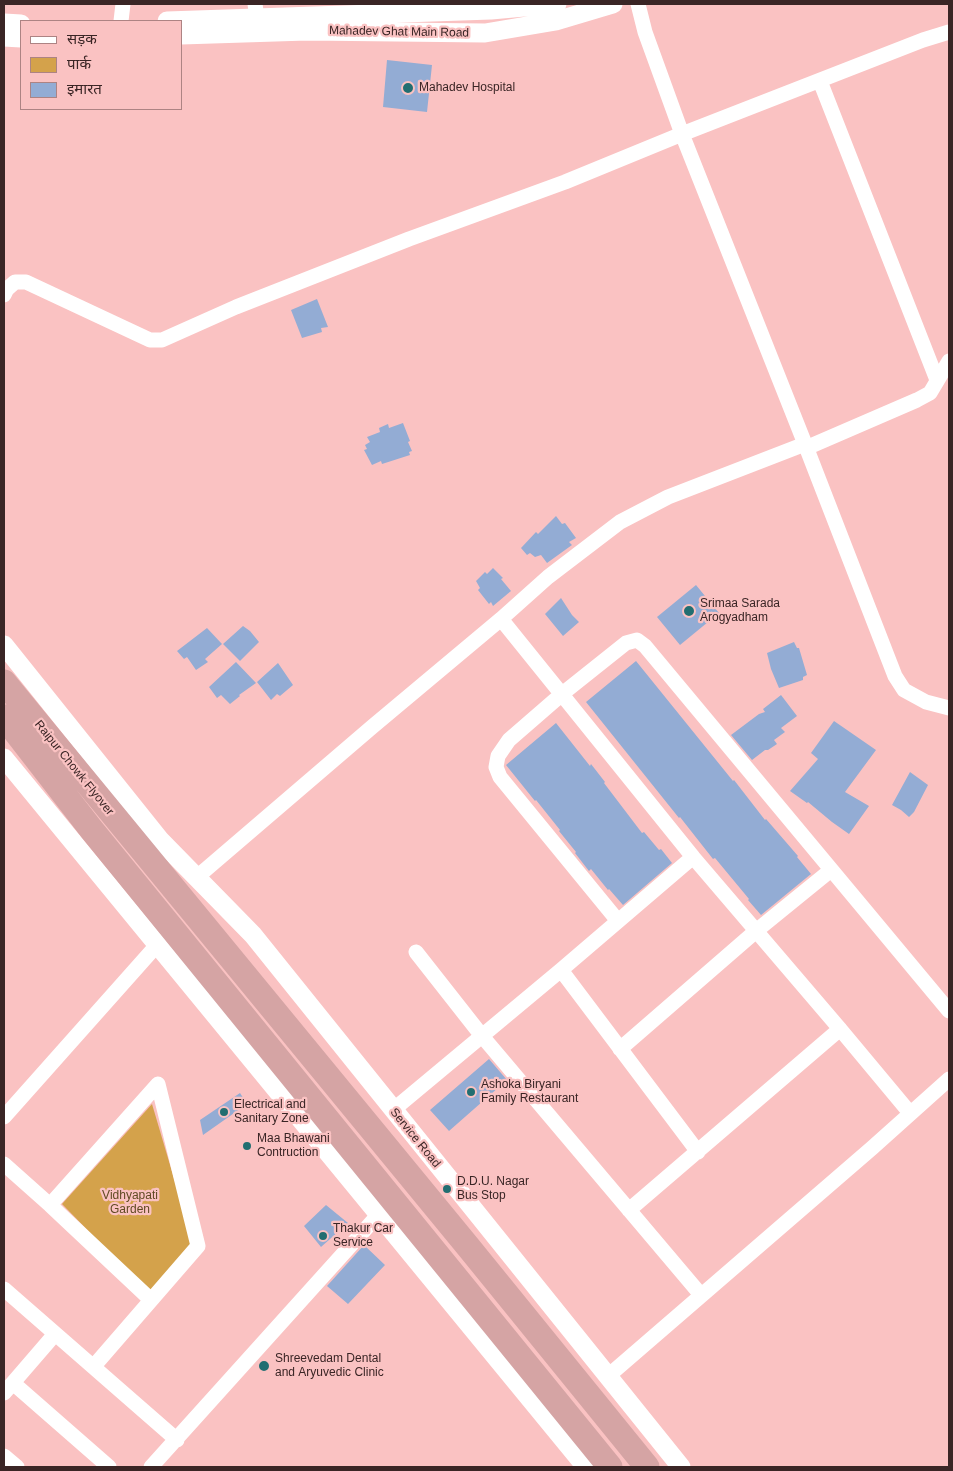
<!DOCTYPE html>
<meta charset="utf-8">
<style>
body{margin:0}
#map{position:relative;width:953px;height:1471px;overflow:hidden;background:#fac2c2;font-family:Helvetica,"Noto Sans Devanagari",sans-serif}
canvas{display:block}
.frame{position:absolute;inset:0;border:5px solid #3a2525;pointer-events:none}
.legend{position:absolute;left:20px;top:20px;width:162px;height:90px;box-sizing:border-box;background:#fac2c2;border:1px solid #ad8383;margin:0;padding:6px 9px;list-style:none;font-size:15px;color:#3a2525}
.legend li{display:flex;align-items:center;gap:10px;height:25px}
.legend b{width:25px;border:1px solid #ad8383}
</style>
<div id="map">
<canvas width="953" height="1471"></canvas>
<div class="frame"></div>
<ul class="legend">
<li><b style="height:6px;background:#fff"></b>सड़क</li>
<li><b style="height:14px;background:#d4a24b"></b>पार्क</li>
<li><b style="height:14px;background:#93acd4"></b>इमारत</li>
</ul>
</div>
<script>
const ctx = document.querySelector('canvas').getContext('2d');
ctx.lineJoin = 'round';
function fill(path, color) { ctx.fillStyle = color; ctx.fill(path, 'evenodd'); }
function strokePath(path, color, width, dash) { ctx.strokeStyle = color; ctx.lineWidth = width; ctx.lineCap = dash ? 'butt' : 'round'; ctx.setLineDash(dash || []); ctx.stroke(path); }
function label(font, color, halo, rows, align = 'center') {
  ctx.font = font + ' Helvetica,sans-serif'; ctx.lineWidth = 4.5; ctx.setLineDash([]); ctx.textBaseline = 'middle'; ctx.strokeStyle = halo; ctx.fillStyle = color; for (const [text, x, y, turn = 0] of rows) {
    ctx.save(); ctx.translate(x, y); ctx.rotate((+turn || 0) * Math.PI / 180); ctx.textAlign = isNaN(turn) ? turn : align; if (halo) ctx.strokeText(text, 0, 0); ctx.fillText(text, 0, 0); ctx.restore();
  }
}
fill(new Path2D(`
 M152 1104 194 1246 151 1295 62 1204Z`), '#d4a24b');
fill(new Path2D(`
 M387 60 432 65 427 112 383 107Z
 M317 299 328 327 321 328 322 332 302 338 291 310Z
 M403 423 410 441 408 442 412 451 409 452 410 455 382 464 381 461 372 465 364 450 367 449 365 445 370 442 367 437 380 432 379 428 388 424 389 428Z
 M556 516 562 524 565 523 576 538 569 542 572 545 547 563 541 555 535 557 530 553 527 555 521 548 536 532 538 534Z
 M493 568 503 578 501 579 511 591 493 606 491 602 489 604 478 590 480 588 476 581 485 572 487 574Z
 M696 585 719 613 680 645 657 617Z
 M561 598 572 615 579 622 563 636 545 614Z
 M243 626 250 631 259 642 240 661 223 644Z
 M207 628 222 644 205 659 208 662 196 670 187 657 184 659 177 651Z
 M794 642 797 648H799L807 675 803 677V680L779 688 771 669 767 653Z
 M636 661 733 781 734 780 765 820 766 819 798 856 797 857 811 874 761 915 748 900 749 899 715 858 713 859 680 817 679 818 586 702Z
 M236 662 256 683 239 695 240 696 230 704 221 695 217 698 209 687Z
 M278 663 293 685 280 696 277 694 271 700 257 682Z
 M781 695 797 716 781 728 785 732 774 740 777 744 768 750H765L752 760 731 735 759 714 765 712 763 709Z
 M834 721 876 750 845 792 869 806 849 834 832 822 808 802 807 803 790 791 818 759 811 753Z
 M556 723 590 766 591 764 605 782 604 783 642 833 644 832 659 850 661 849 672 863 623 905 609 889 608 890 591 869 589 871 575 853 576 852 559 831 560 830 536 800 535 801 506 765Z
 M910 772 928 785 914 812 909 817 901 810 892 805Z
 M489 1059 507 1080 449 1131 430 1110Z
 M240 1093 247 1104 203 1135 200 1120Z
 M326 1205 348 1223 321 1247 304 1226Z
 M364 1245 385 1265 348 1304 327 1286Z`), '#93acd4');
strokePath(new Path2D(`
 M255 4 257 18
 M638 4 645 32 682 134 805 444 895 676 904 690 926 702 949 708
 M121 21 123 4
 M820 81 937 380
 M4 295 7 289 15 282H26L150 340H162L236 307 409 239 565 182 682 134 923 40 949 32
 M806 448 917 400 930 393 949 361
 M501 619 693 857 840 1029 910 1113
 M197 877 372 727 501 619 548 577 620 522 668 497 805 444
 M618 921 500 777 496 767 498 756 509 740 562 694 626 643 637 640 645 646 949 1011
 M416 952 482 1036 701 1295
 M561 970 698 1152
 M620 1049 756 931 831 870
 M393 1110 561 970 693 857
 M4 1117 157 945
 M4 1164 50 1205 151 1300
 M50 1205 158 1084 198 1246 94 1366
 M629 1210 840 1029
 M4 1289 177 1440
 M607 1377 872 1148 949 1079
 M13 1383 109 1467
 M4 1393 55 1334
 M4 1456 17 1467
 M151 1467 379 1214`), '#fff', 15);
strokePath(new Path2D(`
 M167 21 491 10 557 4
 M4 23 21 24
 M181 35 307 31 485 33 556 21 613 4
 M4 37 21 38
 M4 645 160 840 253 935 681 1467
 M4 758 586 1467`), '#fff', 19);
strokePath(new Path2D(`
 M4 682 470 1249 647 1467
 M4 717 91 829 610 1467`), '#d5a4a4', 25);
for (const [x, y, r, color] of [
 [408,88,6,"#226e71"],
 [689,611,6,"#226e71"],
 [471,1092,5,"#226e71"],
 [224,1112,5,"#226e71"],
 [247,1146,5,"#226e71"],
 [447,1189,5,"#226e71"],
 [323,1236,5,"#226e71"],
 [264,1366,6,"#226e71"]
]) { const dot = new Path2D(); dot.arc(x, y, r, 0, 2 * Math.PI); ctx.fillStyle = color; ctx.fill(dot); strokePath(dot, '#fac2c2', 2); }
label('12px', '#3a2525', '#fac2c2', [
 ["Mahadev Ghat Main Road",399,32,1],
 ["Raipur Chowk Flyover",74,768,51],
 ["Service Road",415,1138,51]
]);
label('12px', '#3a2525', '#fac2c2', [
 ["Mahadev Hospital",419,88],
 ["Srimaa Sarada",700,604],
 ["Arogyadham",700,618],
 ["Ashoka Biryani",481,1085],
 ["Family Restaurant",481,1099],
 ["Electrical and",234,1105],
 ["Sanitary Zone",234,1119],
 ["Maa Bhawani",257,1139],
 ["Contruction",257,1153],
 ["D.D.U. Nagar",457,1182],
 ["Bus Stop",457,1196],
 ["Thakur Car",333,1229],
 ["Service",333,1243],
 ["Shreevedam Dental",275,1359],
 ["and Aryuvedic Clinic",275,1373]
], 'left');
label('12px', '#604a23', '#fac2c2', [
 ["Vidhyapati",130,1196],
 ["Garden",130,1210]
]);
</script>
